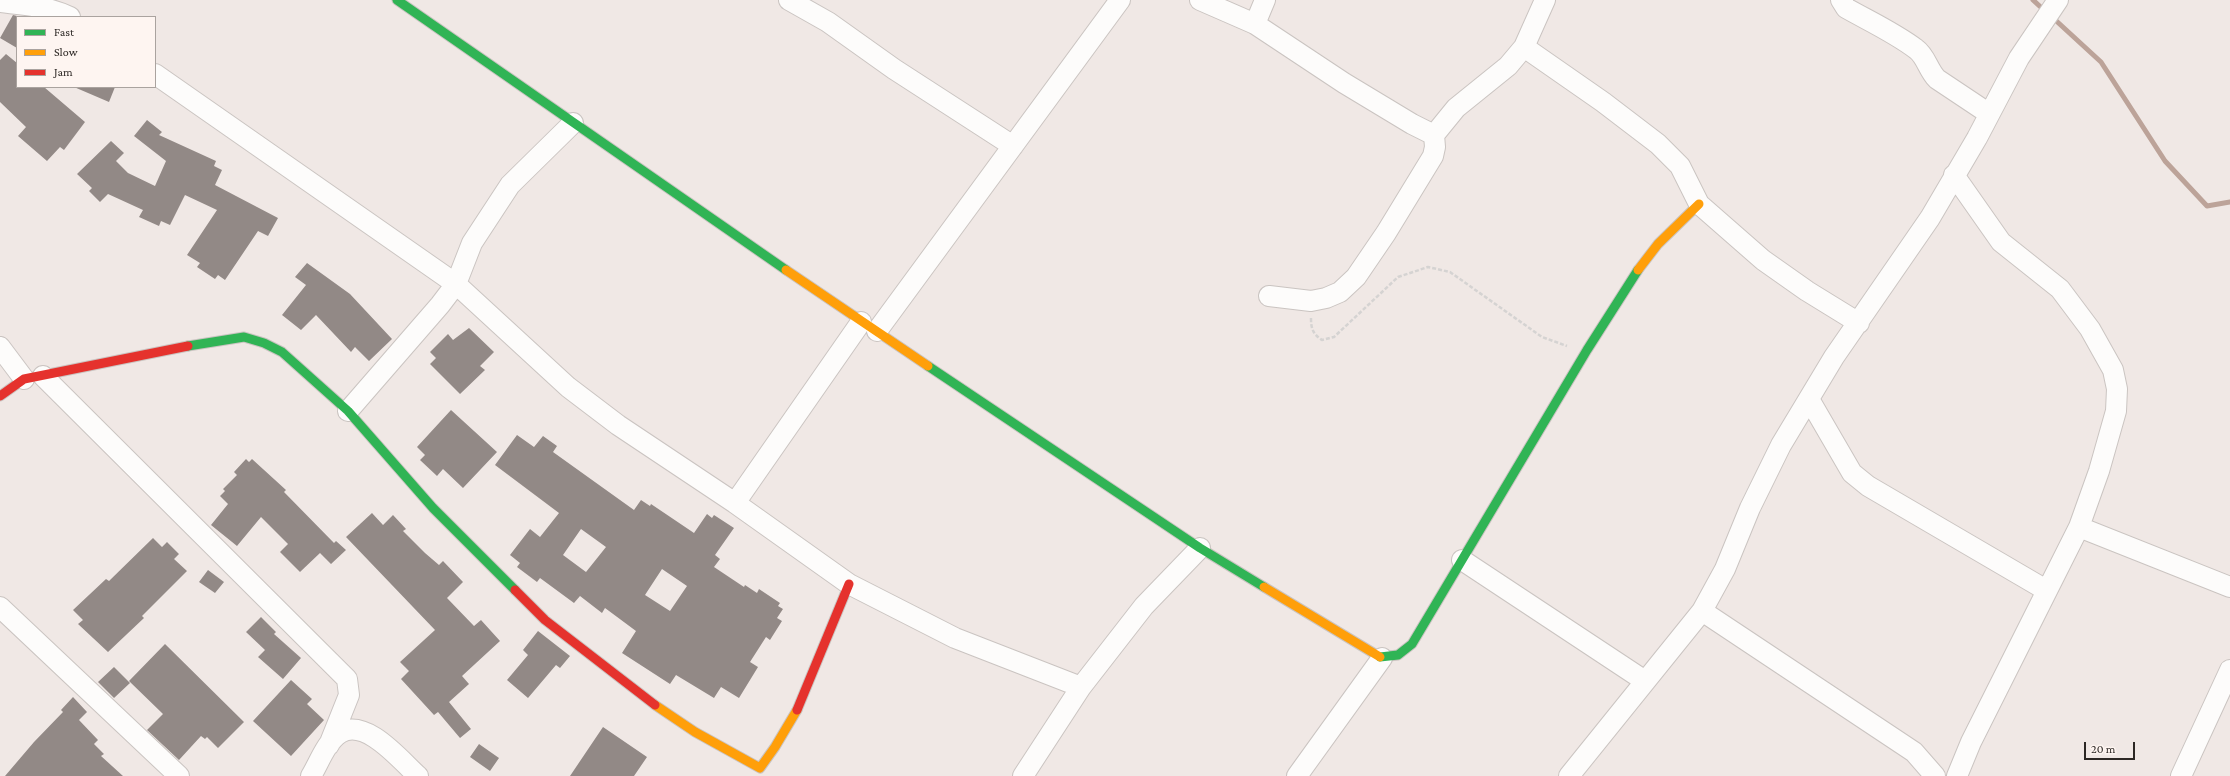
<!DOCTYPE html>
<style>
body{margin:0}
#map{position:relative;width:2230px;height:776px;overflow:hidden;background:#f0e8e5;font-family:"Crimson Pro",serif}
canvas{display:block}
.legend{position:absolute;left:16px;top:16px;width:140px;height:72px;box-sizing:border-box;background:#fef5f1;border:1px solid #aaa39f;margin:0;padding:5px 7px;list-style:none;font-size:12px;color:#2c2724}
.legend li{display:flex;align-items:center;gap:8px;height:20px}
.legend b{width:20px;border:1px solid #aaa39f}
.scale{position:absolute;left:2084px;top:742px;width:51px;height:18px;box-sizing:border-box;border:2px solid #2c2724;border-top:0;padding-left:5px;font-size:12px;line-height:14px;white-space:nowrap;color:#2c2724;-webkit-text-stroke:3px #fef5f1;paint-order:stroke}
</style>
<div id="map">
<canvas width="2230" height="776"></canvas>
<ul class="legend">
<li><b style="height:5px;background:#30b455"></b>Fast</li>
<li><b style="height:5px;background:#ff9f0a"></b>Slow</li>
<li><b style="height:5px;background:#e5322d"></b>Jam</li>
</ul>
<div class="scale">20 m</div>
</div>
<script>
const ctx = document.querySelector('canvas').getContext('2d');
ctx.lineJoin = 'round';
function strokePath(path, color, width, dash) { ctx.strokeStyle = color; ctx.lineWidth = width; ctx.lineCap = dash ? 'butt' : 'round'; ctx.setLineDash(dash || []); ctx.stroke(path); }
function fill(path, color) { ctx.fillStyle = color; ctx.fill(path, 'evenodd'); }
strokePath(new Path2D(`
 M2033 0 2046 12
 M2052 17 2101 62 2165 161 2207 206 2230 202`), '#bca399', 5);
fill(new Path2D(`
 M13 15 17 16V48L0 38Z
 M6 54 17 63V87H44L85 122 64 150 60 147 47 161 18 136 26 127 0 102V60Z
 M74 87H115L109 102Z
 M147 120 162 132 159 135 216 161 214 166 222 170 215 185 278 218 268 236 258 231 225 280 218 275 215 279 197 267 200 263 187 255 217 210 185 195 170 225 161 221 159 226 139 217 143 210 108 194 100 202 89 191 92 188 77 174 111 141 124 153 116 161 128 173 155 186 166 161 134 136Z
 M307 263 350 294 392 339 369 361 355 347 351 352 316 315 301 330 282 315 306 285 295 277Z
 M469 328 494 352 480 366 485 370 460 394 430 364 436 358 430 352 448 334 453 340Z
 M451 410 497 452 463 488 443 469 437 476 420 460 425 455 417 447Z
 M517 435 534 447 543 436 557 446 553 452 634 510 641 500 650 506 651 504 694 533 707 514 712 518 714 515 734 528 715 555 720 559 714 567 744 587 745 585 757 593 759 589 780 603 778 606 783 609 777 618 782 621 770 640 766 637 750 662 758 667 739 698 721 687 714 698 676 675 670 684 622 653 636 631 605 608 602 613 580 596 574 603 540 578 537 582 517 567 520 563 510 555 530 529 540 537 559 513 495 465ZM581 529 606 547 586 572 563 555ZM662 569 687 586 670 611 645 595Z
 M246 459 249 462 252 459 286 490 284 492 334 543 336 541 346 550 331 564 320 553 300 572 280 552 288 544 261 517 237 546 211 525 228 504 220 496 225 491 223 489 237 475 234 472Z
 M372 513 383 525 393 515 406 529 403 531 425 553 439 565 443 561 463 582 447 598 474 626 481 620 500 641 462 676 469 684 449 702 471 729 460 738 438 712 434 715 401 679 409 671 400 662 435 630 346 537Z
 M153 538 162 547 167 542 179 554 174 559 187 571 142 616 144 618 108 652 78 624 83 620 73 610 106 579 109 581Z
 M208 570 224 582 215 593 199 582Z
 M261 617 276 632 274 634 301 658 283 679 258 657 265 650 246 632Z
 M538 631 570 656 560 668 556 665 528 698 507 680 528 655 523 650Z
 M165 644 244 722 218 748 207 737 205 739 201 736 179 760 147 730 163 714 129 681Z
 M114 667 130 683 114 698 98 682Z
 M291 680 312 699 307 704 324 720 291 756 253 721Z
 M73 697 87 712 79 720 98 740 94 744 104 754 101 756 123 776H5L34 742 63 712 61 710Z
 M603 727 647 757 634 776H570Z
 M479 744 499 758 490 771 470 757Z`), '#928986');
const street = new Path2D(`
 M789 0 828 22 894 69 1013 146
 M1200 0 1255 24 1344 83 1412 124 1434 135
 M1841 0 1846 8C1869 21 1895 33 1916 49 1926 56 1928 70 1937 79L1988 113
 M0 2C25 5 47 6 70 17
 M1255 24 1265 0
 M1524 47 1603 102 1658 144 1680 166 1699 204 1763 260 1807 291 1859 323
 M155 74 456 284 568 387 618 425 735 503 849 584 955 638 1081 687
 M1954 175 2001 242 2060 289 2090 329 2113 370 2117 389 2116 411 2099 471 2079 527 1971 742 1957 776
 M1269 296 1311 301 1326 298 1340 292 1356 277 1386 233 1433 156 1435 147 1434 135 1456 108 1508 66 1524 47 1545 0
 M877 331 1120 0
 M0 347 24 379
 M43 376 347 679 349 695 329 745
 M1809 399 1852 473 1868 486 2046 590
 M348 411 440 305 456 284 472 243 510 185 573 123
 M735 503 861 322
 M2079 527 2230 587
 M1462 560 1645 681
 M0 607 179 776
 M1702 611 1914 752 1935 776
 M311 776C319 763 326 742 340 733 366 717 401 761 418 776
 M1023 776 1081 687 1144 606 1200 548
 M1297 776 1382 658
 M1569 776 1702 611 1725 569 1750 508 1781 445 1834 357 1930 218 1977 138 2019 58 2058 0
 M2181 776 2230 670`);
const fast = new Path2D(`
 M397 0 786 270
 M188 346 244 337 264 343 282 352 348 411 433 508 515 590
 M928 366 1200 548 1264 587
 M1380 657 1398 655 1412 644 1587 350 1638 270`);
const slow = new Path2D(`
 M786 270 928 366
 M1638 270 1658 244 1699 204
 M1264 587 1380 657
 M655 705 695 732 760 768 775 747 797 710`);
const jam = new Path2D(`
 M0 396 24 379 188 346
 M515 590 545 620 655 705
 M797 710 849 584`);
strokePath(street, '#cac4c1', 22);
strokePath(fast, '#cac4c1', 11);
strokePath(slow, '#cac4c1', 11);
strokePath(jam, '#cac4c1', 11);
strokePath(new Path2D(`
 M1311 318C1311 329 1313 334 1322 340L1334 337 1398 277 1428 267 1450 272 1542 337 1567 346`), '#d5d3d2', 2.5, [4, 2]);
strokePath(street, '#fdfcfb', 20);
strokePath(fast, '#30b455', 9);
strokePath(slow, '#ff9f0a', 9);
strokePath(jam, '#e5322d', 9);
</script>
